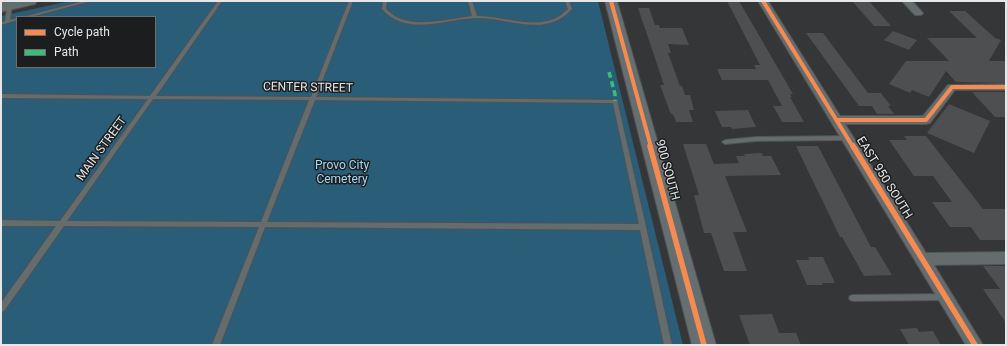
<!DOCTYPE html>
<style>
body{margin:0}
#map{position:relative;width:1007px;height:346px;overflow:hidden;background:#343637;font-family:Roboto,sans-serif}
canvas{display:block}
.frame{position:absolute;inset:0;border:2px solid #e5e7e9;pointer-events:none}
.legend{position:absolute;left:16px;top:16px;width:140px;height:52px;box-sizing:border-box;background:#1c1d1e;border:1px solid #6c6e6f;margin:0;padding:5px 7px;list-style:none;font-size:12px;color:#e5e7e9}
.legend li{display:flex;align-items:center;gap:8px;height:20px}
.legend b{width:20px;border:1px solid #6c6e6f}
</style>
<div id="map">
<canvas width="1007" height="346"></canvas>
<div class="frame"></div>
<ul class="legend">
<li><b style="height:5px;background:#f68b52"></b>Cycle path</li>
<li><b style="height:5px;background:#3abd76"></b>Path</li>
</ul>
</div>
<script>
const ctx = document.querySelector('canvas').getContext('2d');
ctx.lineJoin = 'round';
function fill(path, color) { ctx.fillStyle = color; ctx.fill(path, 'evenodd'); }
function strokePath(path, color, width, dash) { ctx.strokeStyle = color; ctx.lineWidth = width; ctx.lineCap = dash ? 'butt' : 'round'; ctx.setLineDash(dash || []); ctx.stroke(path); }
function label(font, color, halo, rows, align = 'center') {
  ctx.font = font + ' Roboto,sans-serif'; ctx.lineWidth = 3; ctx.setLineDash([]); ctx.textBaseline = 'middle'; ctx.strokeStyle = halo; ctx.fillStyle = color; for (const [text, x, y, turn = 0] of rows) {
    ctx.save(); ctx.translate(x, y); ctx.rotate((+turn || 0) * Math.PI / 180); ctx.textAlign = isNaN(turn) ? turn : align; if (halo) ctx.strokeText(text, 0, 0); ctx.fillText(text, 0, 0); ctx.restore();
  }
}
fill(new Path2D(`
 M70 1H598L683 345H1V16ZM17 17H155V67H17Z`), '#295d78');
fill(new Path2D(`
 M727 1H739L793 94H790L792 97H790L804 122H782L773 106H782L768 80H722L717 69H756L754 65H760Z
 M852 1H869L891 26H874Z
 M638 8H649L655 25H659L660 28H682L689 45 668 44 671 53H668L680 86H682L685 95H690L694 110H689L693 122H676L674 116 670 112 660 85H664Z
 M949 11H965L995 38 1001 40 989 61H1006V83L956 82 946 71 929 97 912 90 910 93 889 84 906 61H949L927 38H977Z
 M893 31 917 40 909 50 884 40Z
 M806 33H823L868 93H881L891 106H888L894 114H877L872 106H859Z
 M972 92H1006V117H995Z
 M949 104 990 121 974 153 927 133Z
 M748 110 756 127 732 129 731 127H722L715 111Z
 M904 136H926L983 209H1006V240H980L971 227H950L932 202H952L933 176H914L889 140H907Z
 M683 144H706L714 164 739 163 736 156H745L744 154 762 153 763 156H771L781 175 725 176 747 232H733L747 271H724L711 233H704L694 195H699Z
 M796 146H818L871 247H875L892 275 864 276 842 237H840Z
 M808 257H823L835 283H822L823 285H807L796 260H809Z
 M983 266H1006V323L983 289H1000Z
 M772 314 779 333H796L801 345H750L739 315Z
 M917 328 919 332 933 331 941 345H909L900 329Z`), '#4e4f50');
const lane = new Path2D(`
 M84 1H91L30 17H23Z
 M218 1H222L156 96 311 97 349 1H353L316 97 617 100 646 227 672 345H664L640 230 265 227 220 345H212L259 227 64 226 4 311 1 312V303L56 226H1V220L60 221 148 99 1 98V94L150 96ZM153 99 309 100 261 222 67 221ZM315 100 613 103 639 224 267 222Z
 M383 1H387L386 9C388 11 391 13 393 15 413 29 450 19 472 16L468 1H472L477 16C501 16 536 30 558 17 562 15 565 11 568 9L565 1H569L572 9C544 39 510 17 476 18 444 19 407 37 382 9Z
 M8 4 12 5 10 20 17 18V20L1 25V23L5 21Z
 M847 136 850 138 847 140 756 141 725 144 722 142 725 140 756 137Z
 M945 294 948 295 949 297 948 299 945 300 853 301 850 300 849 298 850 296 853 295Z`);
const street = new Path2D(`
 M758 1H768L840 116H923L948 85 1006 84V90H955L930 123 926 124H845L926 253 1006 252V264L934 265 983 345H966Z
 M902 1H912L923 13 921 15H915Z`);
const secondary = new Path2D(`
 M605 1H617L716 345H692Z`);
const primary = new Path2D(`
 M8 1H37L35 4 1 12V2Z`);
strokePath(lane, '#515253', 2);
strokePath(street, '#515253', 2);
strokePath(secondary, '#515253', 2);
strokePath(primary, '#515253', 2);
fill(lane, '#646c6e');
fill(street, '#646c6e');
fill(secondary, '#656e70');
fill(primary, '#636d6e');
strokePath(new Path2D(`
 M609 72 615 94V101`), '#3abd76', 3.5, [6, 3.5]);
strokePath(new Path2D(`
 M611 1 651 147
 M763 1 853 147
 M838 120H926L952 87H1006`), '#f68b52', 4);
strokePath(new Path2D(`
 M650 146 704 345
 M853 146 975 345`), '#f68b52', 5.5);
label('12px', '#e5e7e9', '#1c1d1e', [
 ["CENTER STREET",308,88,1],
 ["MAIN STREET",102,149,-54],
 ["900 SOUTH",667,170,75],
 ["EAST 950 SOUTH",884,178,58]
]);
label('12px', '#a6d9f7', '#1c1d1e', [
 ["Provo City",342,166],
 ["Cemetery",342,180]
]);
</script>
